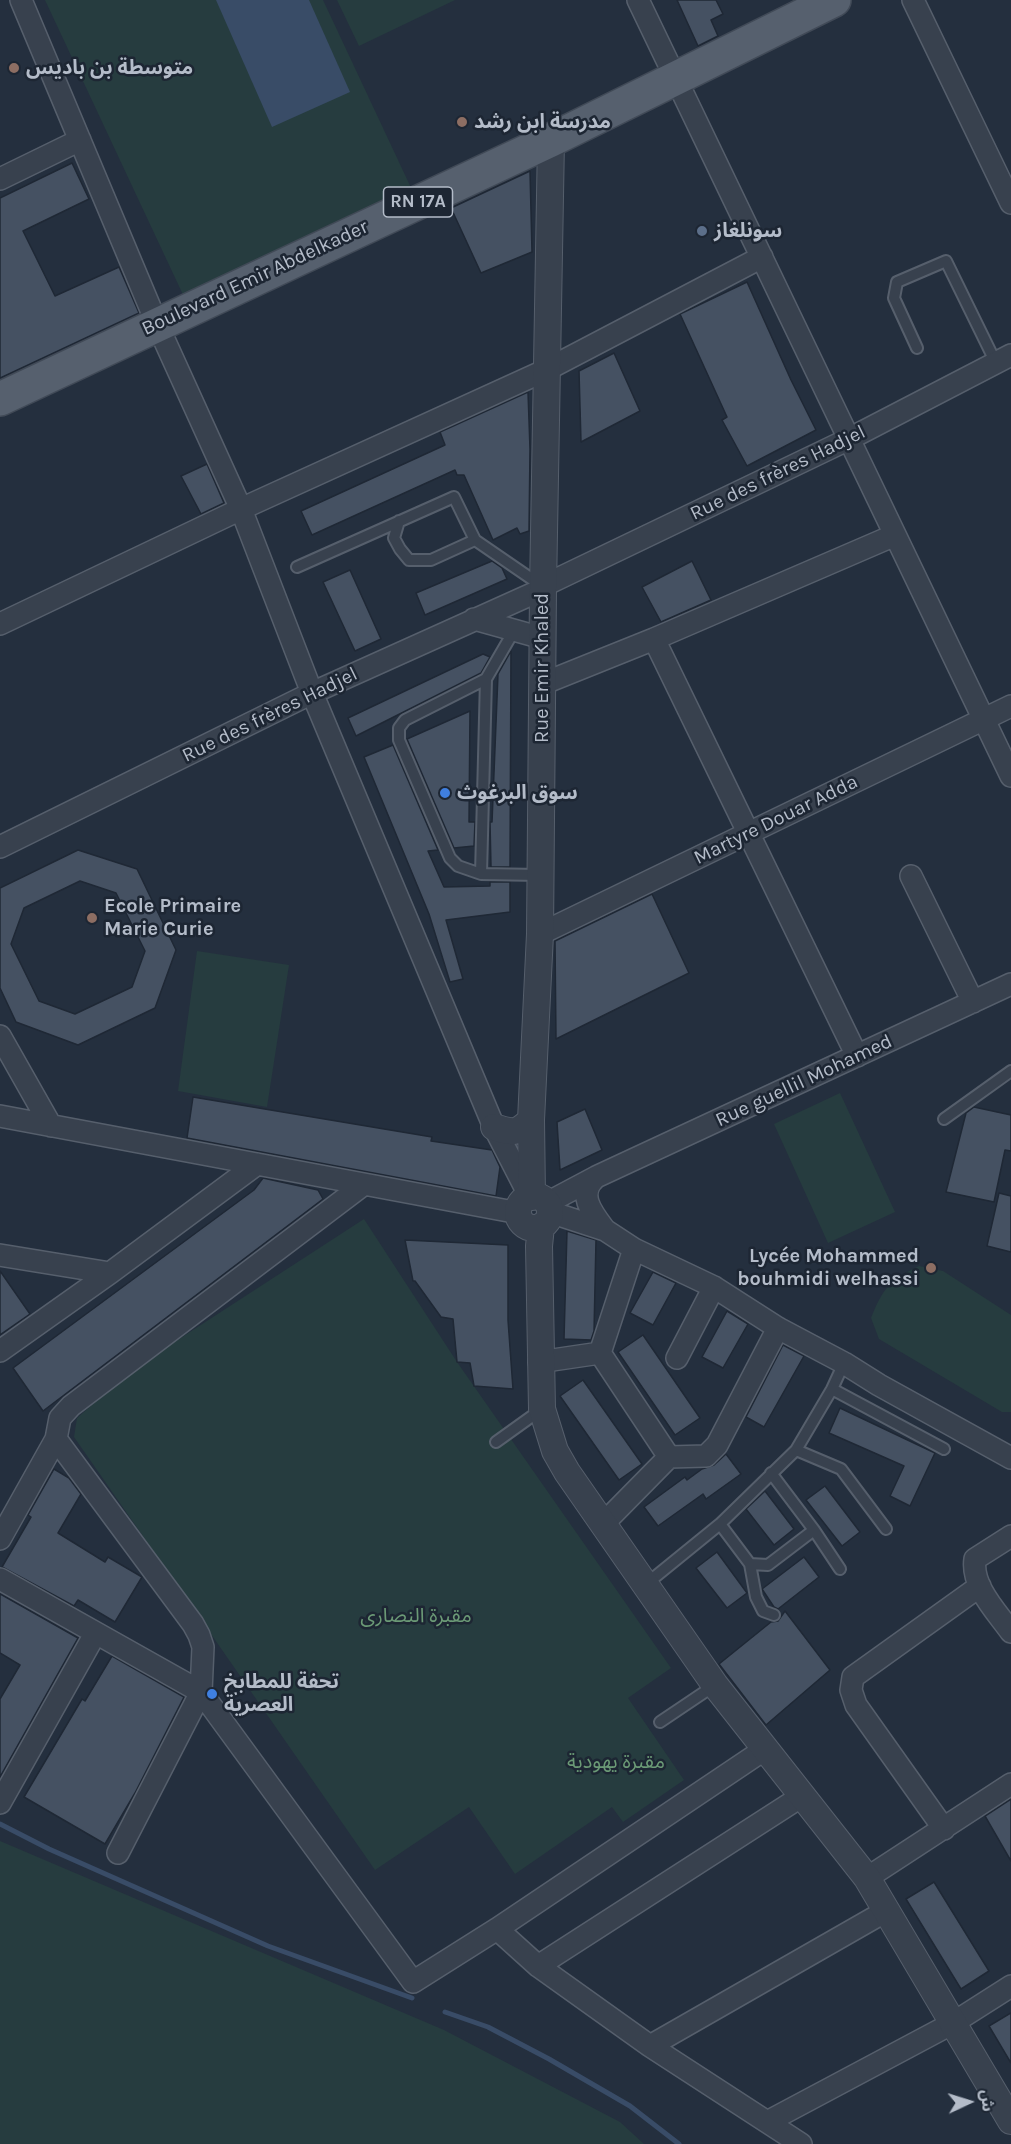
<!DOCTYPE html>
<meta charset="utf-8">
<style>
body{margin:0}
#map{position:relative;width:1011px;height:2144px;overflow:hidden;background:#242f3e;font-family:Karla,"Noto Sans Arabic",sans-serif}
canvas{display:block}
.north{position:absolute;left:939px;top:2072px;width:60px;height:60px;-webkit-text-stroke:4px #1d2633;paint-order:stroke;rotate:86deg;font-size:16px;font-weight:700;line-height:24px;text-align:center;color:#b4bcc9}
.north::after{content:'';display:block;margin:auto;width:21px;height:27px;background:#b4bcc9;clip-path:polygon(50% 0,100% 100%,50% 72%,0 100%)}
</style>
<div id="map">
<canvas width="1011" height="2144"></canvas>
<div class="north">ش</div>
</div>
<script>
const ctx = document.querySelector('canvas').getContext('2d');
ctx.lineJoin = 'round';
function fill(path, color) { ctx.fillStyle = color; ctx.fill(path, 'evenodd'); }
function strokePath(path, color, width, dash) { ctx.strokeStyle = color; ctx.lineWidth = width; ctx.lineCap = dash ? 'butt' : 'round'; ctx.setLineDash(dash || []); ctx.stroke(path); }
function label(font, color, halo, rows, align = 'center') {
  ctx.font = font + ' Karla,"Noto Sans Arabic",sans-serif'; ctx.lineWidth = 5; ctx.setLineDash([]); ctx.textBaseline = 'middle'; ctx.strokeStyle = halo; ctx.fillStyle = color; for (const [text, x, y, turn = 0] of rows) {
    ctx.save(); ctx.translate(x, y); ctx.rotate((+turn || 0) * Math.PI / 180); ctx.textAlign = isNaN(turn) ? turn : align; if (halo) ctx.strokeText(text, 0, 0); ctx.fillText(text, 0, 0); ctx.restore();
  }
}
fill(new Path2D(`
 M45 0H323L413 192 185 299Z
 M337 0H455L359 46Z
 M197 951 289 965 267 1107 178 1091Z
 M840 1093 895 1212 828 1243 774 1124Z
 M364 1219 457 1362 671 1668 628 1698 684 1780 623 1822 612 1807 515 1874 469 1807 375 1870 74 1437 77 1418 133 1369Z
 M919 1266 943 1271 1011 1315V1412H1002L879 1339 871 1318C883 1288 890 1280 919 1266Z
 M0 1841 444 2030 620 2122 644 2144H0Z`), '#263c3f');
fill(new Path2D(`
 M216 0H309L350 92 272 127Z`), '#394c67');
strokePath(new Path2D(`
 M0 1824 49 1849 268 1946 412 1998
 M445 2012 488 2027 549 2059 630 2106 679 2144`), '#394c67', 5);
const building = new Path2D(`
 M677 0H716L723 14 711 20 718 36 698 46Z
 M72 163 89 199 23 231 55 296 119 267 139 313 0 378V198Z
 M530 171 532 252 481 273 451 208Z
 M747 282 791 380 816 430 747 466 722 420 727 417 680 314Z
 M614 353 640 411 581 442 579 371Z
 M528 392 530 449 529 531 520 534 517 528 493 540 464 475H457L455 470 312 535 301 511 445 445 440 432Z
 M207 464 224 503 201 514 181 476Z
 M492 561 502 568 507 579 425 615 416 593Z
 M692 561 711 600 661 622 642 587Z
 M350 570 381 639 355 651 323 582Z
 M511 651 510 867H491L490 822H492L498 674Z
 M483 654 490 657 481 673 356 736 348 718Z
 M470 711 469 822H475L474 846 454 848 407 739Z
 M393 745 438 850 428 851 444 887 490 886V882H510V912L446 920 463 979 450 982 429 914 364 757Z
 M78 850 137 869 176 950 155 1008 78 1045 16 1022 0 988V888ZM80 881 116 893 145 951 132 987 75 1014 39 1001 11 944 24 908Z
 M652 894 689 973 556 1039 555 941Z
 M193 1097 432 1137 431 1141 492 1150 500 1167 496 1196 187 1138Z
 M974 1107 1011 1115V1151L1005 1150 994 1202 946 1192 966 1113Z
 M585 1109 602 1150 560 1170 557 1122Z
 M263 1178 318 1190 323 1199 43 1411 13 1368 254 1190Z
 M999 1193 1011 1196V1252L987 1246Z
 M567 1231 596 1240 594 1331 591 1340 564 1339Z
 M405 1240 508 1245V1320L513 1389 474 1386 470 1363 457 1362 453 1319 441 1317 415 1281H413Z
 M0 1271 30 1314 0 1335Z
 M653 1272 676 1283 653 1325 630 1313Z
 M727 1311 748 1324 723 1368 702 1357Z
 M643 1335 700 1418 675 1435 618 1352Z
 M783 1345 804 1356 764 1427 746 1417Z
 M583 1380 642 1464 619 1480 560 1396Z
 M840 1408 935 1453 910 1506 890 1496 904 1466 829 1433Z
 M726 1454 741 1474 706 1499 703 1494 658 1526 644 1507 685 1477 687 1480 702 1469 714 1465Z
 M54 1469 69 1478 81 1494 58 1533 105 1562 108 1557 142 1577 115 1622 78 1600 74 1606 2 1567 31 1517 28 1515Z
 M825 1486 860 1532 842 1546 806 1500Z
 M765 1491 794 1529 774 1545 746 1509Z
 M717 1552 747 1593 727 1608 696 1568Z
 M804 1557 819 1577 778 1609 774 1607 762 1589Z
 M0 1594 78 1638 0 1777V1699L20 1665 0 1653Z
 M785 1611 830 1670 766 1725 719 1664 771 1622 778 1621Z
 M112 1656 184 1697 135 1793 105 1844 24 1797 82 1699 85 1701Z
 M1011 1799V1861L985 1816Z
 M934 1882 989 1971 961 1989 906 1899Z
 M1011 2013V2063L989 2026Z`);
fill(building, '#455162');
strokePath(building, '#1f2835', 1.5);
const service = new Path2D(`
 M917 348 894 298 897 282 946 261 996 363
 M399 521 394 538 400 549 409 560H431L475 540
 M297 567 454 497 475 540 542 586
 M486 679 405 720 399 728V740L450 858 458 866 481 874 486 679 515 629
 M481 874 540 875
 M944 1119 1011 1071
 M844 1363 832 1389 796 1450 841 1469 886 1529
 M832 1389 944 1449
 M496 1442 542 1409
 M771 1473 814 1530
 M720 1524 796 1450
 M750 1564 756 1597 763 1611 774 1615
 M645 1585 720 1524 750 1564 768 1565 814 1530 840 1569
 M660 1722 715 1685`);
const minor = new Path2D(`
 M21 0 157 324 241 509 312 693 494 1127 530 1197
 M638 0 1011 776
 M913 0 1011 203
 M0 179 80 140
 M543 586 849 439 1011 355
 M474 619 542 638
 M0 624 241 509 546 370 762 257
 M654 639 857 1056
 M542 684 654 639 895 535
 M0 847 312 693 543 589
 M911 876 973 1002
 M540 934 1011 706
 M0 1036 51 1126
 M0 1116 519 1213
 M596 1177C576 1194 593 1214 605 1230
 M547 1203 596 1177 1011 984
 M550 1212 605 1230 634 1249 714 1287 778 1328 844 1363 879 1385 1011 1458
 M0 1255 110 1273
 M0 1351 110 1273 257 1164
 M600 1353 634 1249
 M677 1358 714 1287
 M539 1362 600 1353 669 1457
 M56 1439 193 1624 199 1635 203 1647 201 1692 118 1853
 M603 1524 669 1457 706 1456 717 1445 778 1328
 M1011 1536 975 1559C971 1586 996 1611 1011 1632
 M0 1539 56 1439 60 1418 71 1406 363 1185
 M0 1579 201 1692 413 1982 497 1929 765 1749
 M0 1803 95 1634
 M944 1829 856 1705 851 1690 853 1677 980 1586
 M867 1878 1011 1784
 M497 1929 538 1966 650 2046 801 2144
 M538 1966 802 1796
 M650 2046 886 1911
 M769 2121 953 2023 1011 1986`);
const tertiary = new Path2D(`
 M494 1127C513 1133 517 1134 531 1120
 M518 1212a16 16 0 1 1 32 0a16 16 0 1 1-32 0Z
 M532 1197 531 1120 540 934 543 589 551 140
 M541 1226 539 1246 542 1409 555 1451 567 1472 715 1685 867 1878 1011 2121`);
const primary = new Path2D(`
 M0 399 551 140 834 0`);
strokePath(service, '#565f6c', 14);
strokePath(minor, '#565f6c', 24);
strokePath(tertiary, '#565f6c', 28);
strokePath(primary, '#414a57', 36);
strokePath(service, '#38414e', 10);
strokePath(minor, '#38414e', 21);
strokePath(tertiary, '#38414e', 26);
strokePath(primary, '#56606e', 33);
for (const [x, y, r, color] of [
 [14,68,6,"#8d6e63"],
 [462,122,6,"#8d6e63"],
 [702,231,6,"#5c6f8a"],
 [445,793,6,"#3f7fe0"],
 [92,918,6,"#8d6e63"],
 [931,1268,6,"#8d6e63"],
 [212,1694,6,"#3f7fe0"]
]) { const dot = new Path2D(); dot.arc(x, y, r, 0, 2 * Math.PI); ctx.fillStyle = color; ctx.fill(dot); strokePath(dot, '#1d2633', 2); }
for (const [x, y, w] of [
 [418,202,69]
]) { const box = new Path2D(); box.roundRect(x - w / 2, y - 15, w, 30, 4.5); ctx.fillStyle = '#1d2633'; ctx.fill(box); strokePath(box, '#b4bcc9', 1.5); }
label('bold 18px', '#b4bcc9', null, [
 ["RN 17A",418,202]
]);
label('bold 20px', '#b4bcc9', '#1d2633', [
 ["متوسطة بن باديس",26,68],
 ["مدرسة ابن رشد",474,122],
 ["سونلغاز",714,231],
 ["سوق البرغوث",457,793],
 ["Ecole Primaire",104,906],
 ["Marie Curie",104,929],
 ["Lycée Mohammed",919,1256,"right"],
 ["bouhmidi welhassi",919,1279,"right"],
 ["تحفة للمطابخ",224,1682],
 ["العصرية",224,1705]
], 'left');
label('20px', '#b4bcc9', '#1d2633', [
 ["Boulevard Emir Abdelkader",255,278,-25],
 ["Rue des frères Hadjel",778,473,-26],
 ["Rue Emir Khaled",542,668,-90],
 ["Rue des frères Hadjel",270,715,-26],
 ["Martyre Douar Adda",776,820,-26],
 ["Rue guellil Mohamed",804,1081,-25]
]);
label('20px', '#6b9a76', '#1d2633', [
 ["مقبرة النصارى",416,1616],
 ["مقبرة يهودية",616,1762]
]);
</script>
